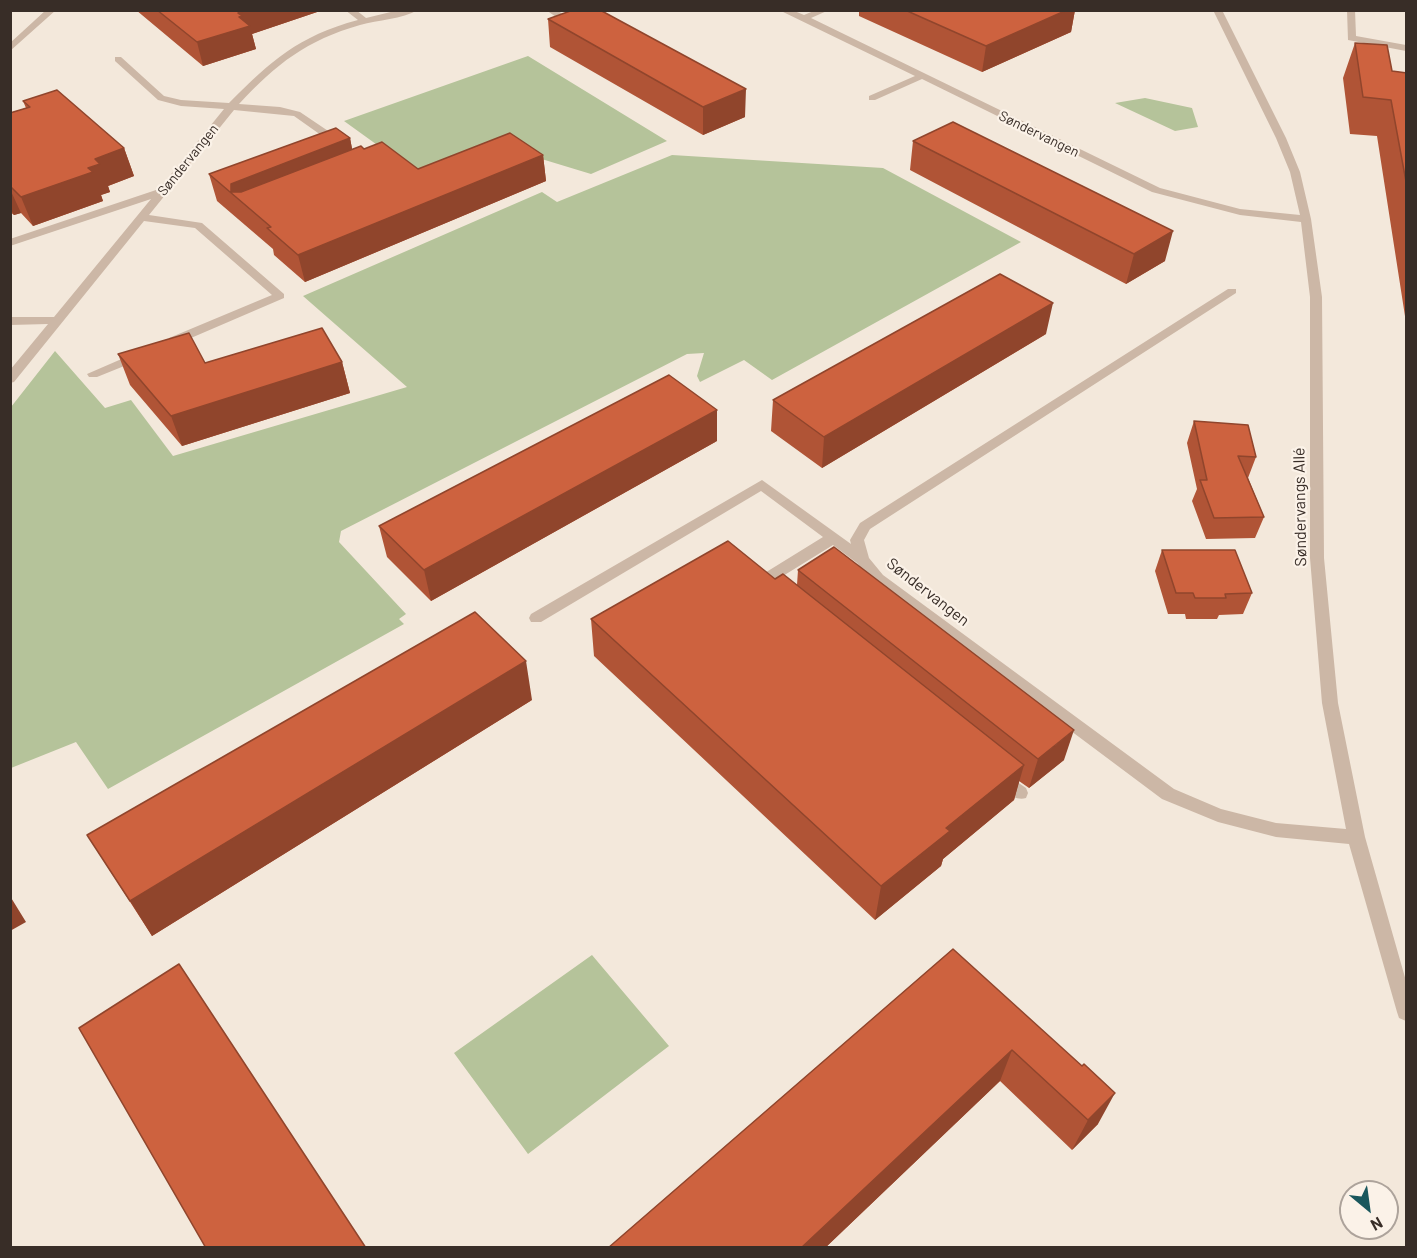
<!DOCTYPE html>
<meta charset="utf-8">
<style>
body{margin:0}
#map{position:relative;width:1417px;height:1258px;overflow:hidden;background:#f3e8db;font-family:Barlow,sans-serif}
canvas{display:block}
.frame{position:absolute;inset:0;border:12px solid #382d27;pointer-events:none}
.north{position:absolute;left:1339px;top:1180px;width:60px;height:60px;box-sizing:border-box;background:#fbf2e8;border:2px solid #ada39b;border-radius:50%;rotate:151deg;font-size:16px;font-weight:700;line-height:24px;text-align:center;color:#382d27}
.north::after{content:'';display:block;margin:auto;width:21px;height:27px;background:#1a575c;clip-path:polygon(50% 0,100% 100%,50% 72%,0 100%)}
</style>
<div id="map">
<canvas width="1417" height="1258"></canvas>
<div class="frame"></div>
<div class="north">N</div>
</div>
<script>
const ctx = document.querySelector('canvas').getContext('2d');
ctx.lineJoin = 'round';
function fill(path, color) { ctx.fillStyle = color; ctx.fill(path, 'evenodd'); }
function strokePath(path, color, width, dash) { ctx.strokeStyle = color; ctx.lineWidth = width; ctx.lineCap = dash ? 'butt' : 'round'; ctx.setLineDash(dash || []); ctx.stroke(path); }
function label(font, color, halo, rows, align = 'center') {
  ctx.font = font + ' Barlow,sans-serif'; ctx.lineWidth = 4.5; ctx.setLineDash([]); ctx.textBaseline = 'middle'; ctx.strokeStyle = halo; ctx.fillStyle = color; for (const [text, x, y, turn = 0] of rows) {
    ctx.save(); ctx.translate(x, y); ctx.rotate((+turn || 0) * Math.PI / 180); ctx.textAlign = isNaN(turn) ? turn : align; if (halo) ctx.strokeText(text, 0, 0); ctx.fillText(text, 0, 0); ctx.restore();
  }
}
fill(new Path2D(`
 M528 56 667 141 591 174 502 147 423 178 344 121Z
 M1145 98 1192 108 1198 127 1175 131 1115 103Z
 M672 155 883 168 1021 242 772 380 744 360 700 382 697 376 704 353 687 354 341 531 339 542 406 614 399 619 404 624 108 789 76 742 11 768V407L55 351 105 408 131 400 173 456 407 387 303 296 542 192 557 202Z
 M592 955 669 1046 528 1154 454 1053Z`), '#b5c39a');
fill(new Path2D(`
 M46 10H56L10 51V43Z
 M345 10H356L366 18 399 10H418C402 19 378 20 360 25 307 40 276 64 239 104L280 107 300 112 343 141V145H335L294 116 234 110 149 215 202 223 284 294V298L177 344H169V338L272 295 195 228 144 221 14 382 10 383V370L48 324 10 325V317H54L151 199 10 246V239L159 189 224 109 181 106 158 100 115 61V57H121L164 96 181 100 229 103C271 61 298 36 358 20Z
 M546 10H557L579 26 572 28Z
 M779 10H792L804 15 816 10H829L811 18 1160 188 1240 209 1300 215 1290 172 1276 138 1213 10H1222L1286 138 1300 172 1311 219 1322 297 1324 558 1338 703 1365 837 1406 981V1021L1399 1018 1397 1012 1349 844 1276 837 1218 822 1162 799 873 583 857 563 833 545 770 584 772 587 770 591H760L753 583 755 579 823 537 761 491 541 622H531L529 618 531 614 762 480 851 544 850 540 860 523 1228 289H1236V293L870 529 864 540 869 558 883 575 1174 789 1221 809 1276 823 1346 829 1322 703 1310 558V297L1301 222 1240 215 1152 192 922 79 875 100H869V96L915 76Z
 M1347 10H1355L1356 36 1406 45V51L1348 40Z
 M140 351 146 355 144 358 97 377H89L87 374Z
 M1001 771 1026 788 1028 793 1026 798C1014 802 998 788 993 778L995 773Z`), '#ccb7a6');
fill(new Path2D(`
 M136 10H323L252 34 256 49 203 66Z
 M859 10H1075L1071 32 982 72 859 16Z
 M548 19 745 117 703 135 550 47Z
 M1355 43 1392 71 1407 73V329L1377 136 1350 134 1343 78Z
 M23 101 124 148 134 176 108 186 110 192 101 195 103 201 33 226 21 213 14 215 10 212V113L26 108Z
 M350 138 352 149H364L418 169 543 155 546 181 305 282 274 255 273 249 217 201 209 174Z
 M913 141 1165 261 1126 284 910 170Z
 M1046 334 822 468 771 431 773 400Z
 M118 354 205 363 342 362 350 393 182 446 130 385Z
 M1194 421 1256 457 1248 478 1264 517 1255 538 1206 539 1192 501 1197 489 1187 443Z
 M717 441 431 601 387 557 379 526Z
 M1162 550 1252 593 1243 614 1219 615 1217 619H1186L1185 614H1168L1155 571Z
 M798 570 1064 760 1029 788 1019 781 1014 800 943 859 941 866 875 920 594 656 591 619 775 579 797 585Z
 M532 700 152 936 87 835Z
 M953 949 1098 1124 1072 1150 1000 1081 825 1248H608Z`), '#b05436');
fill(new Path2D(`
 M246 10H323L252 34 256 49 203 66 197 42 238 13Z
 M1067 10H1075L1071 32 982 72 986 46Z
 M746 89 745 117 703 135V107Z
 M350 138 355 164 248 207 231 192V184Z
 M124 148 134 176 108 186 110 192 101 195 103 201 33 226 21 197 88 168 95 159Z
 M543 155 546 181 305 282 298 255Z
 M10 189 21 213 14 215 10 208Z
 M1173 231 1165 261 1126 284 1134 254Z
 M1053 303 1046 334 822 468 824 437Z
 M342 362 350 393 182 446 171 416Z
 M717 410V441L431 601 424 570Z
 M526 661 532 700 152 936 130 901Z
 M1074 730 1064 760 1029 788 1038 759Z
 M1024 765 1014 800 943 859 941 866 875 920 881 886 946 828Z
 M10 896 26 922 10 931Z
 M1012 1050 1000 1081 825 1248H801Z
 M1115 1093 1098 1124 1072 1150 1088 1120Z`), '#90452c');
const building = new Path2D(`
 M157 10H246L238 13 243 16 239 17 250 26 197 42Z
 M573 10H600L746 89 703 107 548 19Z
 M905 10H1067L986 46Z
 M1355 43 1387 45 1392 71 1407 73V187L1391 100 1363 97Z
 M57 90 124 148 95 159 100 164 88 168 93 172 21 197 10 186V113L30 107 23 101Z
 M953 122 1173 231 1134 254 913 141Z
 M336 128 350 138 231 184V192H241L361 146 364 149 382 142 418 169 510 133 543 155 298 255 267 228 271 227 209 174Z
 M1000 274 1053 303 824 437 773 400Z
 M322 328 342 362 171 416 118 354 189 333 205 363Z
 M669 375 717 410 424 570 379 526Z
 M1194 421 1248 425 1256 457 1238 456 1264 517 1214 518 1200 480H1207Z
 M728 541 775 579 783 574 1024 765 946 828 950 831 881 886 591 619Z
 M834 547 1074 730 1038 759 798 570Z
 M1162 550H1235L1252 593 1225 594 1226 598H1195L1193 593H1176Z
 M475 612 526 661 130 901 87 835Z
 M953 949 1082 1066 1084 1064 1115 1093 1088 1120 1012 1050 801 1248H608Z
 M179 964 366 1248H206L79 1028Z`);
fill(building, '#cd623f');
strokePath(building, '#90452c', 1.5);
label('14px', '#382d27', '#fbf2e8', [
 ["Søndervangen",1039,134,26],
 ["Søndervangen",188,160,-51]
]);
label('16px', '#382d27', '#fbf2e8', [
 ["Søndervangs Allé",1300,507,-91],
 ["Søndervangen",928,592,38]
]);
</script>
